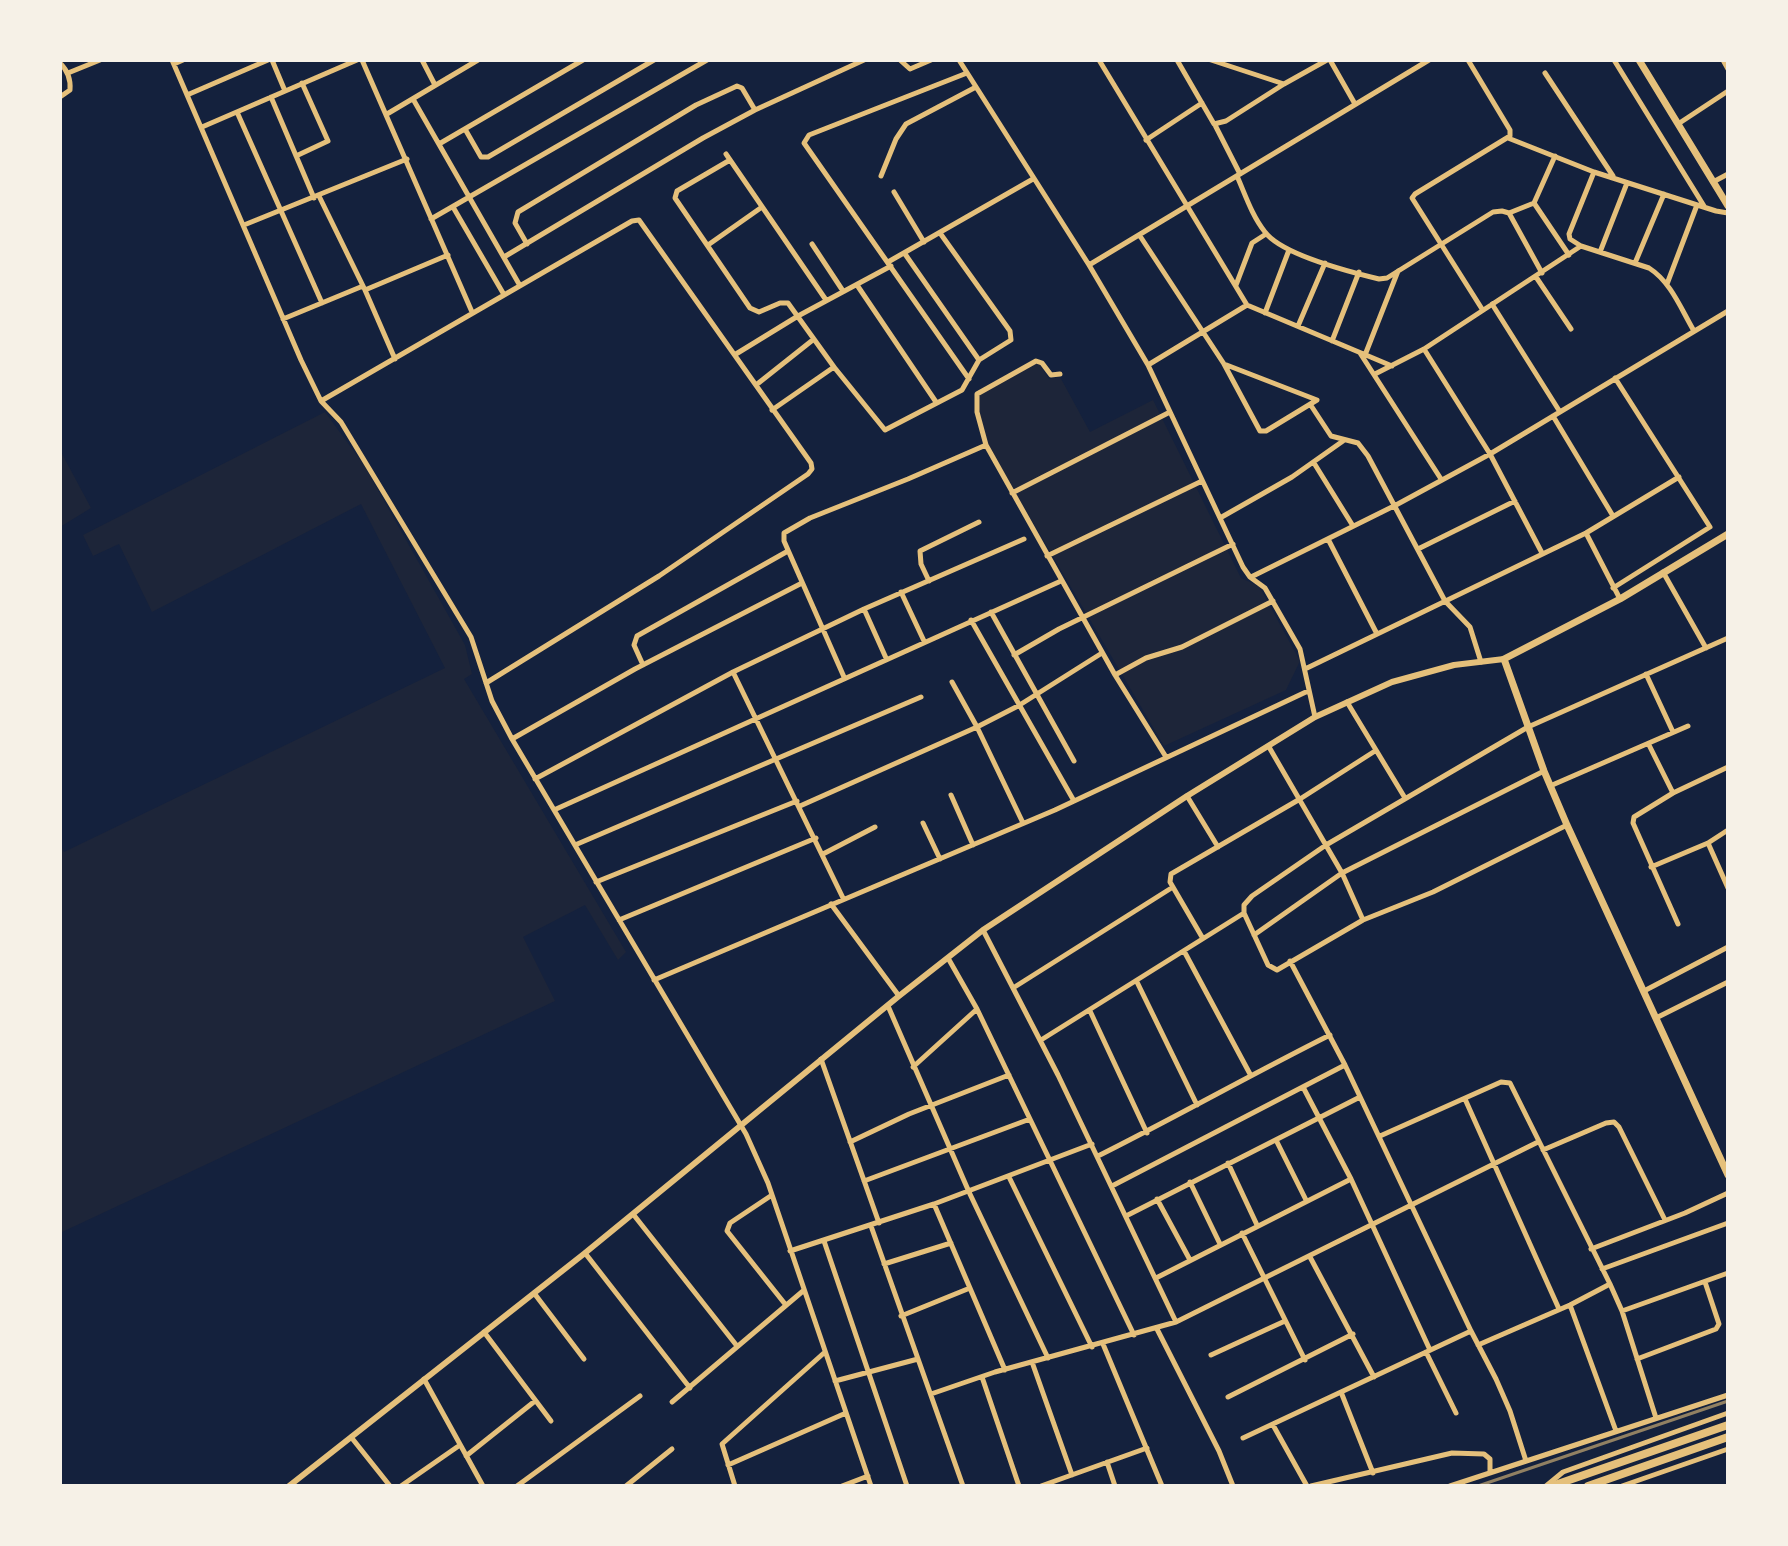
<!DOCTYPE html>
<style>
body{margin:0}
#map{position:relative;width:1788px;height:1546px;overflow:hidden;background:#14213d;font-family:"DejaVu Sans",sans-serif}
canvas{display:block}
.frame{position:absolute;inset:0;border:62px solid #f6f1e7;pointer-events:none}
</style>
<div id="map">
<canvas width="1788" height="1546"></canvas>
<div class="frame"></div>
</div>
<script>
const ctx = document.querySelector('canvas').getContext('2d');
ctx.lineJoin = 'round';
function fill(path, color) { ctx.fillStyle = color; ctx.fill(path, 'evenodd'); }
function strokePath(path, color, width, dash) { ctx.strokeStyle = color; ctx.lineWidth = width; ctx.lineCap = dash ? 'butt' : 'round'; ctx.setLineDash(dash || []); ctx.stroke(path); }
fill(new Path2D(`
 M1038 362 1049 379 1060 377 1090 432 1153 400 1241 578 1259 586 1300 661 1286 690 1164 746 987 444 976 396Z
 M325 412 364 465 465 645 472 674 464 679 626 952 618 960 585 905 523 937 555 1001 60 1233V844L64 852 445 668 361 504 152 612 119 544 93 556 83 535Z
 M60 450 91 508 60 527Z`), '#1d2539');
strokePath(new Path2D(`
 M172 60 301 360 321 401 341 422 471 637 492 701 512 739 746 1134 768 1183 871 1486
 M272 60 285 91
 M362 60 472 312
 M422 60 435 85
 M900 60 910 69 931 60
 M959 60 1089 265 1148 365 1243 567 1250 577 1265 588 1300 649 1315 717
 M1099 60 1247 305 1392 366
 M1177 60 1214 124 1226 121 1284 84
 M1211 60 1284 84 1327 60
 M1330 60 1355 104
 M1468 60 1510 130V136L1415 194 1412 198 1482 309
 M1614 60 1704 206
 M1723 60 1728 69
 M60 63C68 71 71 79 70 90L60 97
 M174 64 183 60
 M68 73 100 60
 M967 73 809 135 804 143 969 379
 M1545 73 1613 176
 M187 95 268 60
 M271 97 314 198
 M413 99 519 284
 M237 112 322 303
 M387 114 478 60
 M1678 124 1728 91
 M1215 125 1240 174
 M202 127 357 60
 M465 129 481 157H488L654 60
 M1508 138 1594 172 1716 211 1728 213
 M1146 140 1202 103
 M439 144 583 60
 M726 154 826 300
 M296 156 328 141 302 83
 M1555 156 1534 203 1569 255
 M730 160 677 191 675 198 750 308 759 312 780 303H788L834 367 885 430 962 390 979 360 1011 340 1010 331 940 233
 M881 176 896 139 906 124 976 87
 M1237 176C1245 194 1252 216 1265 232 1282 255 1350 272 1379 279L1387 278 1493 212 1502 211 1509 213 1534 203
 M1713 182 1728 174
 M894 192 924 242
 M319 196 365 290 395 359
 M453 207 503 293
 M1509 213 1542 273
 M431 219 707 60
 M244 225 407 159
 M1140 236 1224 364
 M527 244 515 223 518 212 696 105 737 86 742 88 755 110
 M812 244 843 291
 M708 245 762 207
 M1581 246 1570 239 1569 234 1594 172
 M1600 252 1627 183
 M905 254 979 360
 M504 257 703 138 755 110 864 60
 M888 262 1033 179
 M1635 263 1664 194
 M1089 265 1429 60
 M1536 277 1571 329
 M1667 284 1697 205
 M857 285 936 402
 M1236 285 1252 243 1266 234
 M365 290 448 255
 M1492 304 1560 412
 M1265 313 1289 250
 M283 319 363 286
 M1298 326 1325 263
 M1332 341 1359 272
 M1424 349 1490 454 1542 553
 M1360 353 1441 479
 M736 354 798 316 891 266
 M1365 355 1398 271
 M1224 364 1317 400 1266 431H1260Z
 M1148 365 1247 305
 M1060 374 1051 375 1042 363 1036 361 977 394V412L986 445 1115 675 1146 658 1182 647 1273 601
 M1375 374 1424 349 1581 246 1649 268C1671 282 1681 309 1694 331
 M756 385 814 339
 M321 401 632 221 639 220 811 463 812 469 808 474 659 576 486 683
 M1310 404 1331 436 1358 443 1368 456 1445 601 1470 627 1481 662
 M772 410 834 367
 M1553 416 1613 516
 M1314 463 1353 526
 M1012 493 1170 412
 M1220 518 1292 477 1343 441
 M1586 533 1620 599
 M1328 539 1377 634
 M1418 549 1515 501
 M1047 556 1202 481
 M1663 572 1706 648
 M1251 577 1396 505 1490 454 1728 311
 M929 581 921 564 920 551 979 522
 M1613 588 1710 527 1615 378
 M901 592 924 641
 M864 609 886 658
 M991 612 1074 761
 M971 620 1074 801
 M1014 655 1059 629 1233 544
 M643 665 634 645 637 636 788 551
 M1305 669 1586 533 1679 477
 M733 672 843 898
 M1646 674 1673 732
 M1115 675 1166 757
 M844 677 784 541V533L810 518 908 479 986 445
 M952 682 977 727 1023 823
 M1347 702 1405 798
 M512 739 635 669 802 583
 M1649 745 1673 793
 M1269 747 1342 873 1363 920
 M535 779 733 672 864 609 1024 539
 M1550 786 1688 726
 M951 795 973 845
 M1187 796 1218 847
 M800 806 977 727 1018 706 1102 653
 M554 810 1061 581
 M923 823 940 859
 M1567 825 1433 892 1363 920 1277 970 1268 965 1244 913V905L1252 896 1326 845 1528 727 1728 638
 M1708 843 1728 888
 M575 845 921 697
 M823 854 875 827
 M1651 867 1708 843 1728 830
 M596 882 797 801
 M831 904 899 996
 M619 920 816 838
 M1678 924 1633 823 1634 817 1673 793 1728 767
 M983 930 1058 1075 1176 1322
 M1254 935 1342 873 1544 771
 M1202 937 1170 882 1171 874 1300 799 1375 751
 M1184 951 1250 1074
 M948 958 977 1009 1134 1335
 M1290 961 1345 1065 1471 1331 1496 1379 1510 1411 1526 1461
 M654 980 1055 810 1308 691
 M1137 982 1197 1105
 M1013 988 1173 887
 M1644 991 1728 947
 M888 1006 969 1192 1048 1358
 M1090 1011 1147 1133
 M1656 1018 1728 982
 M1041 1040 1244 913
 M821 1059 879 1223
 M913 1067 977 1009
 M1303 1087 1351 1179 1430 1350
 M1465 1099 1559 1309
 M1380 1136 1501 1082 1510 1083 1610 1284 1622 1311 1656 1418
 M1276 1140 1306 1200
 M850 1142 909 1114 1009 1075
 M1543 1150 1606 1123 1614 1122 1619 1127 1665 1220
 M1098 1156C1176 1117 1252 1074 1330 1035
 M1228 1163 1257 1225
 M1009 1177 1092 1347
 M864 1181 1030 1119
 M1190 1182 1220 1244
 M1112 1186 1345 1065
 M772 1195 730 1223 727 1231 785 1304
 M1157 1199 1190 1260
 M934 1204 1005 1370
 M633 1214 737 1346
 M1126 1216 1360 1097
 M871 1226 963 1486
 M1242 1233 1305 1360
 M824 1241 907 1486
 M1591 1249 1685 1213 1728 1193
 M790 1251 934 1204 1092 1144
 M585 1253 690 1388
 M1310 1257 1374 1377
 M884 1264 951 1243
 M1602 1269 1728 1223
 M1156 1278 1351 1179
 M534 1293 584 1359
 M1570 1305 1616 1431
 M1622 1311 1728 1273
 M901 1316 970 1288
 M1157 1329 1219 1451 1233 1486
 M484 1332 551 1421
 M1103 1344 1162 1486
 M1478 1345 1570 1305 1610 1284
 M1426 1352 1456 1413
 M1211 1355 1285 1321
 M1637 1359 1716 1329 1719 1324 1705 1282
 M1032 1362 1072 1475
 M982 1377 1019 1486
 M424 1379 483 1486
 M835 1381 918 1359
 M1341 1392 1373 1473
 M931 1394 995 1372 1176 1322 1538 1142
 M1228 1397 1353 1334
 M672 1402 803 1291
 M1273 1425 1307 1486
 M351 1437 390 1486
 M1243 1438 1471 1331
 M466 1456 535 1401
 M1107 1462 1115 1486
 M728 1465 846 1413
 M401 1486 460 1445
 M517 1486 640 1396
 M626 1486 672 1449
 M735 1486 722 1444 825 1352
 M842 1486 868 1476
 M1041 1486 1147 1448
 M1311 1486 1452 1453 1484 1454 1490 1459V1472
 M1450 1486 1728 1395
 M1546 1486 1563 1472 1728 1413
 M1622 1486 1728 1449`), '#e5c07b', 5);
strokePath(new Path2D(`
 M289 1486 585 1253 899 996 983 930 1187 796 1315 717 1392 682 1454 665 1504 659`), '#e5c07b', 6);
strokePath(new Path2D(`
 M1639 60 1728 206
 M1728 534 1620 599 1504 659 1544 771 1567 825 1728 1175`), '#e5c07b', 7);
strokePath(new Path2D(`
 M1552 1486 1728 1425
 M1588 1486 1728 1437`), '#e5c07b', 8);
strokePath(new Path2D(`
 M1478 1486 1728 1401`), '#918062', 3);
</script>
